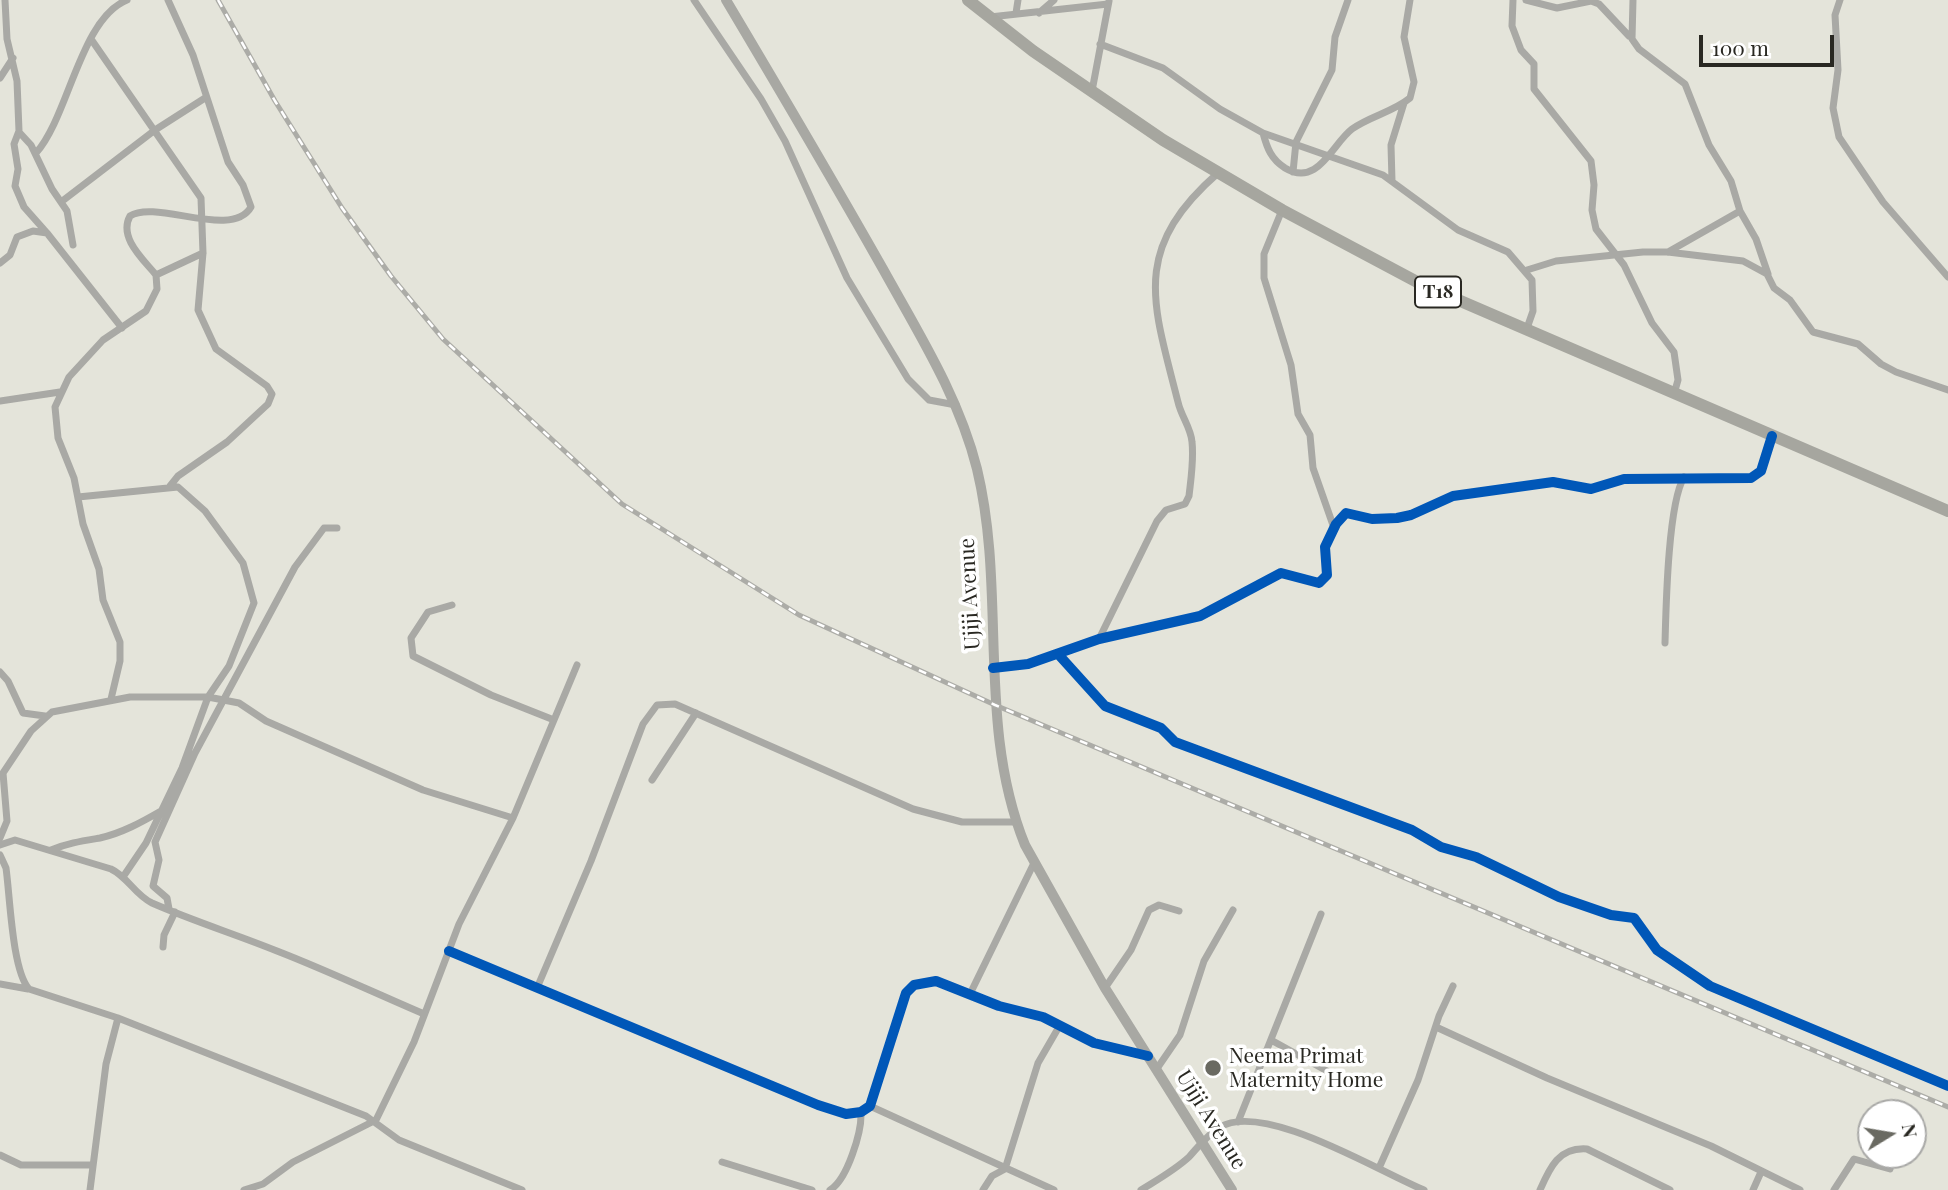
<!DOCTYPE html>
<style>
body{margin:0}
#map{position:relative;width:1948px;height:1190px;overflow:hidden;background:#e4e4da;font-family:"Playfair Display",serif}
canvas{display:block}
.north{position:absolute;left:1857px;top:1099px;width:70px;height:70px;box-sizing:border-box;background:#fff;border:2px solid #a9a9a7;border-radius:50%;rotate:79deg;font-size:19px;font-weight:700;line-height:28px;text-align:center;color:#292822}
.north::after{content:'';display:block;margin:auto;width:24px;height:32px;background:#6a6a62;clip-path:polygon(50% 0,100% 100%,50% 72%,0 100%)}
.scale{position:absolute;left:1699px;top:35px;width:135px;height:32px;box-sizing:border-box;border:4px solid #292822;border-top:0;padding-left:9px;font-size:21px;line-height:24px;white-space:nowrap;color:#292822;-webkit-text-stroke:5px #fff;paint-order:stroke}
</style>
<div id="map">
<canvas width="1948" height="1190"></canvas>
<div class="north">N</div>
<div class="scale">100 m</div>
</div>
<script>
const ctx = document.querySelector('canvas').getContext('2d');
ctx.lineJoin = 'round';
function strokePath(path, color, width, dash) { ctx.strokeStyle = color; ctx.lineWidth = width; ctx.lineCap = dash ? 'butt' : 'round'; ctx.setLineDash(dash || []); ctx.stroke(path); }
function label(font, color, halo, rows, align = 'center') {
  ctx.font = font + ' "Playfair Display",serif'; ctx.lineWidth = 7; ctx.setLineDash([]); ctx.textBaseline = 'middle'; ctx.strokeStyle = halo; ctx.fillStyle = color; for (const [text, x, y, turn = 0] of rows) {
    ctx.save(); ctx.translate(x, y); ctx.rotate((+turn || 0) * Math.PI / 180); ctx.textAlign = isNaN(turn) ? turn : align; if (halo) ctx.strokeText(text, 0, 0); ctx.fillText(text, 0, 0); ctx.restore();
  }
}
strokePath(new Path2D(`
 M5 0 7 39 17 81 19 131 14 144 18 169 15 186 24 207 47 233
 M694 0 761 99 785 141 847 278 908 379 929 400 956 405
 M1513 0 1512 26 1521 50 1534 64V89L1591 161 1594 185 1592 210 1596 229 1624 265 1652 323 1674 352 1678 380 1674 394
 M1526 0 1557 8 1591 1 1599 4 1629 36
 M1633 0 1632 39 1639 49 1685 84 1709 145 1731 181 1740 211 1756 239 1768 274
 M1840 0 1835 15 1838 70 1833 108 1839 137 1883 202 1948 277
 M1016 13 1018 0
 M1039 13 1054 0
 M990 17 1108 4
 M91 39 201 198 203 253 198 310 216 349 267 386 272 394 268 404 227 442 178 476 170 486
 M1100 44 1163 68 1220 109 1263 133 1383 175 1458 230 1508 252 1532 280 1533 311 1526 331
 M0 78 13 58
 M1092 91 1109 1
 M19 132 31 145 52 189 67 211 73 245
 M1263 133C1267 148 1271 159 1285 168 1318 188 1332 144 1352 129 1370 116 1393 112 1410 98L1414 82 1404 37 1410 0
 M36 153C69 116 80 19 127 0
 M1293 172 1296 142 1332 70 1335 37 1348 0
 M1392 181 1391 145 1404 103
 M61 202 155 130 205 98
 M1282 210 1264 254V278L1291 365 1298 414 1310 435 1313 468 1334 528
 M1668 252 1740 211
 M0 263 10 255 17 237 33 231 47 233 122 328
 M1527 270 1556 261 1643 252H1668L1743 261 1767 274 1774 288 1790 300 1813 332 1858 344 1881 364 1896 372 1948 390
 M156 275C144 260 118 238 130 216 156 199 232 240 251 207L243 185 228 162 193 55 168 0
 M0 401 60 392
 M78 497 178 487 205 511 243 563 254 603 229 666 208 697 182 768 146 843 123 877
 M452 605 428 612 411 638 413 656 491 695 554 720
 M1099 639 1157 521 1166 510 1185 504 1189 496C1191 478 1194 460 1192 442 1191 428 1181 416 1178 402 1153 303 1130 250 1218 173
 M1665 643C1666 607 1668 504 1684 477
 M1058 654 1105 706 1161 728 1175 742 1412 830 1441 847 1476 857 1559 897 1611 915 1634 918 1657 950 1710 986 1948 1086
 M993 668 1028 664 1099 639 1200 616 1281 573 1319 583 1327 575 1325 547 1336 524 1346 513 1372 519 1397 518 1411 515 1453 496 1553 482 1591 489 1624 479 1751 478 1761 471 1772 436
 M0 672 8 681 23 713 45 716
 M111 699 120 661V642L103 600 99 569 83 524 74 478 58 438 55 407 69 377 103 340 146 311 157 289 156 275 203 253
 M652 780 696 713
 M0 838 7 821 3 773 31 731 52 712 130 697H208L239 703 266 721 423 790 513 818
 M0 845 15 840 111 869C128 877 135 895 152 903 193 921 235 934 277 951 326 970 375 993 424 1014
 M51 850C68 843 82 841 100 838 122 833 142 822 161 811
 M0 855 6 868C10 896 12 970 29 989L118 1018 366 1116 399 1140 522 1190
 M169 909 167 898 153 886 159 860 155 842 195 753 295 567 324 528H337
 M163 947 164 935 175 912
 M449 951 818 1105 846 1114 861 1112 870 1106 906 993 914 985 936 981 999 1006 1043 1017 1094 1043 1148 1056
 M0 984 28 989
 M537 988 591 861 643 724 657 705 675 704 913 809 962 822H1016
 M1105 988 1131 950 1149 910 1159 905 1179 911
 M970 994 1034 863
 M1436 1027 1547 1078 1711 1146 1800 1190
 M1271 1040 1327 1071
 M1156 1070 1180 1035 1204 961 1233 910
 M870 1106 1054 1190
 M1238 1122 1321 914
 M0 1155 21 1165H92
 M722 1162 812 1190
 M1379 1168 1418 1080 1439 1016 1453 986
 M90 1190 106 1064 118 1018
 M244 1190 263 1184 293 1162 376 1120 414 1042 459 924 513 818 577 665
 M830 1190C847 1180 862 1132 861 1112
 M983 1190 992 1176 1005 1169 1038 1063 1060 1025
 M1141 1190C1157 1180 1175 1170 1189 1157 1199 1146 1207 1135 1220 1127 1265 1101 1379 1172 1424 1190
 M1540 1190C1550 1167 1559 1147 1587 1149L1670 1190
 M1753 1190 1761 1172
 M1834 1190 1854 1159 1890 1169`), '#a9a9a5', 7);
strokePath(new Path2D(`
 M726 0C779 89 832 179 883 269 919 334 959 397 977 469 1007 593 976 724 1025 845L1105 988 1232 1190`), '#a8a8a3', 10);
strokePath(new Path2D(`
 M968 0 1033 51 1163 140 1282 210 1421 284 1948 511`), '#a6a69f', 12);
const rail = new Path2D(`
 M218 0 275 101 342 208 391 276 443 339 622 504 799 615 995 705 1948 1107`);
strokePath(rail, '#acaca7', 5);
strokePath(rail, '#fff', 2.5, [8]);
strokePath(new Path2D(`
 M1058 654 1105 706 1161 728 1175 742 1412 830 1441 847 1476 857 1559 897 1611 915 1634 918 1657 950 1710 986 1948 1086
 M993 668 1028 664 1099 639 1200 616 1281 573 1319 583 1327 575 1325 547 1336 524 1346 513 1372 519 1397 518 1411 515 1453 496 1553 482 1591 489 1624 479 1751 478 1761 471 1772 436
 M449 951 818 1105 846 1114 861 1112 870 1106 906 993 914 985 936 981 999 1006 1043 1017 1094 1043 1148 1056`), '#0057b8', 10);
for (const [x, y, r, color] of [
 [1213,1068,9,"#6a6a62"]
]) { const dot = new Path2D(); dot.arc(x, y, r, 0, 2 * Math.PI); ctx.fillStyle = color; ctx.fill(dot); strokePath(dot, '#fff', 2.5); }
for (const [x, y, w] of [
 [1438,292,46]
]) { const box = new Path2D(); box.roundRect(x - w / 2, y - 15.5, w, 31, 5); ctx.fillStyle = '#fff'; ctx.fill(box); strokePath(box, '#292822', 2); }
label('bold 19px', '#292822', null, [
 ["T18",1438,292]
]);
label('21px', '#292822', '#fff', [
 ["Ujiji Avenue",970,594,-93],
 ["Ujiji Avenue",1211,1120,58]
]);
label('21px', '#292822', '#fff', [
 ["Neema Primat",1229,1056],
 ["Maternity Home",1229,1080]
], 'left');
</script>
